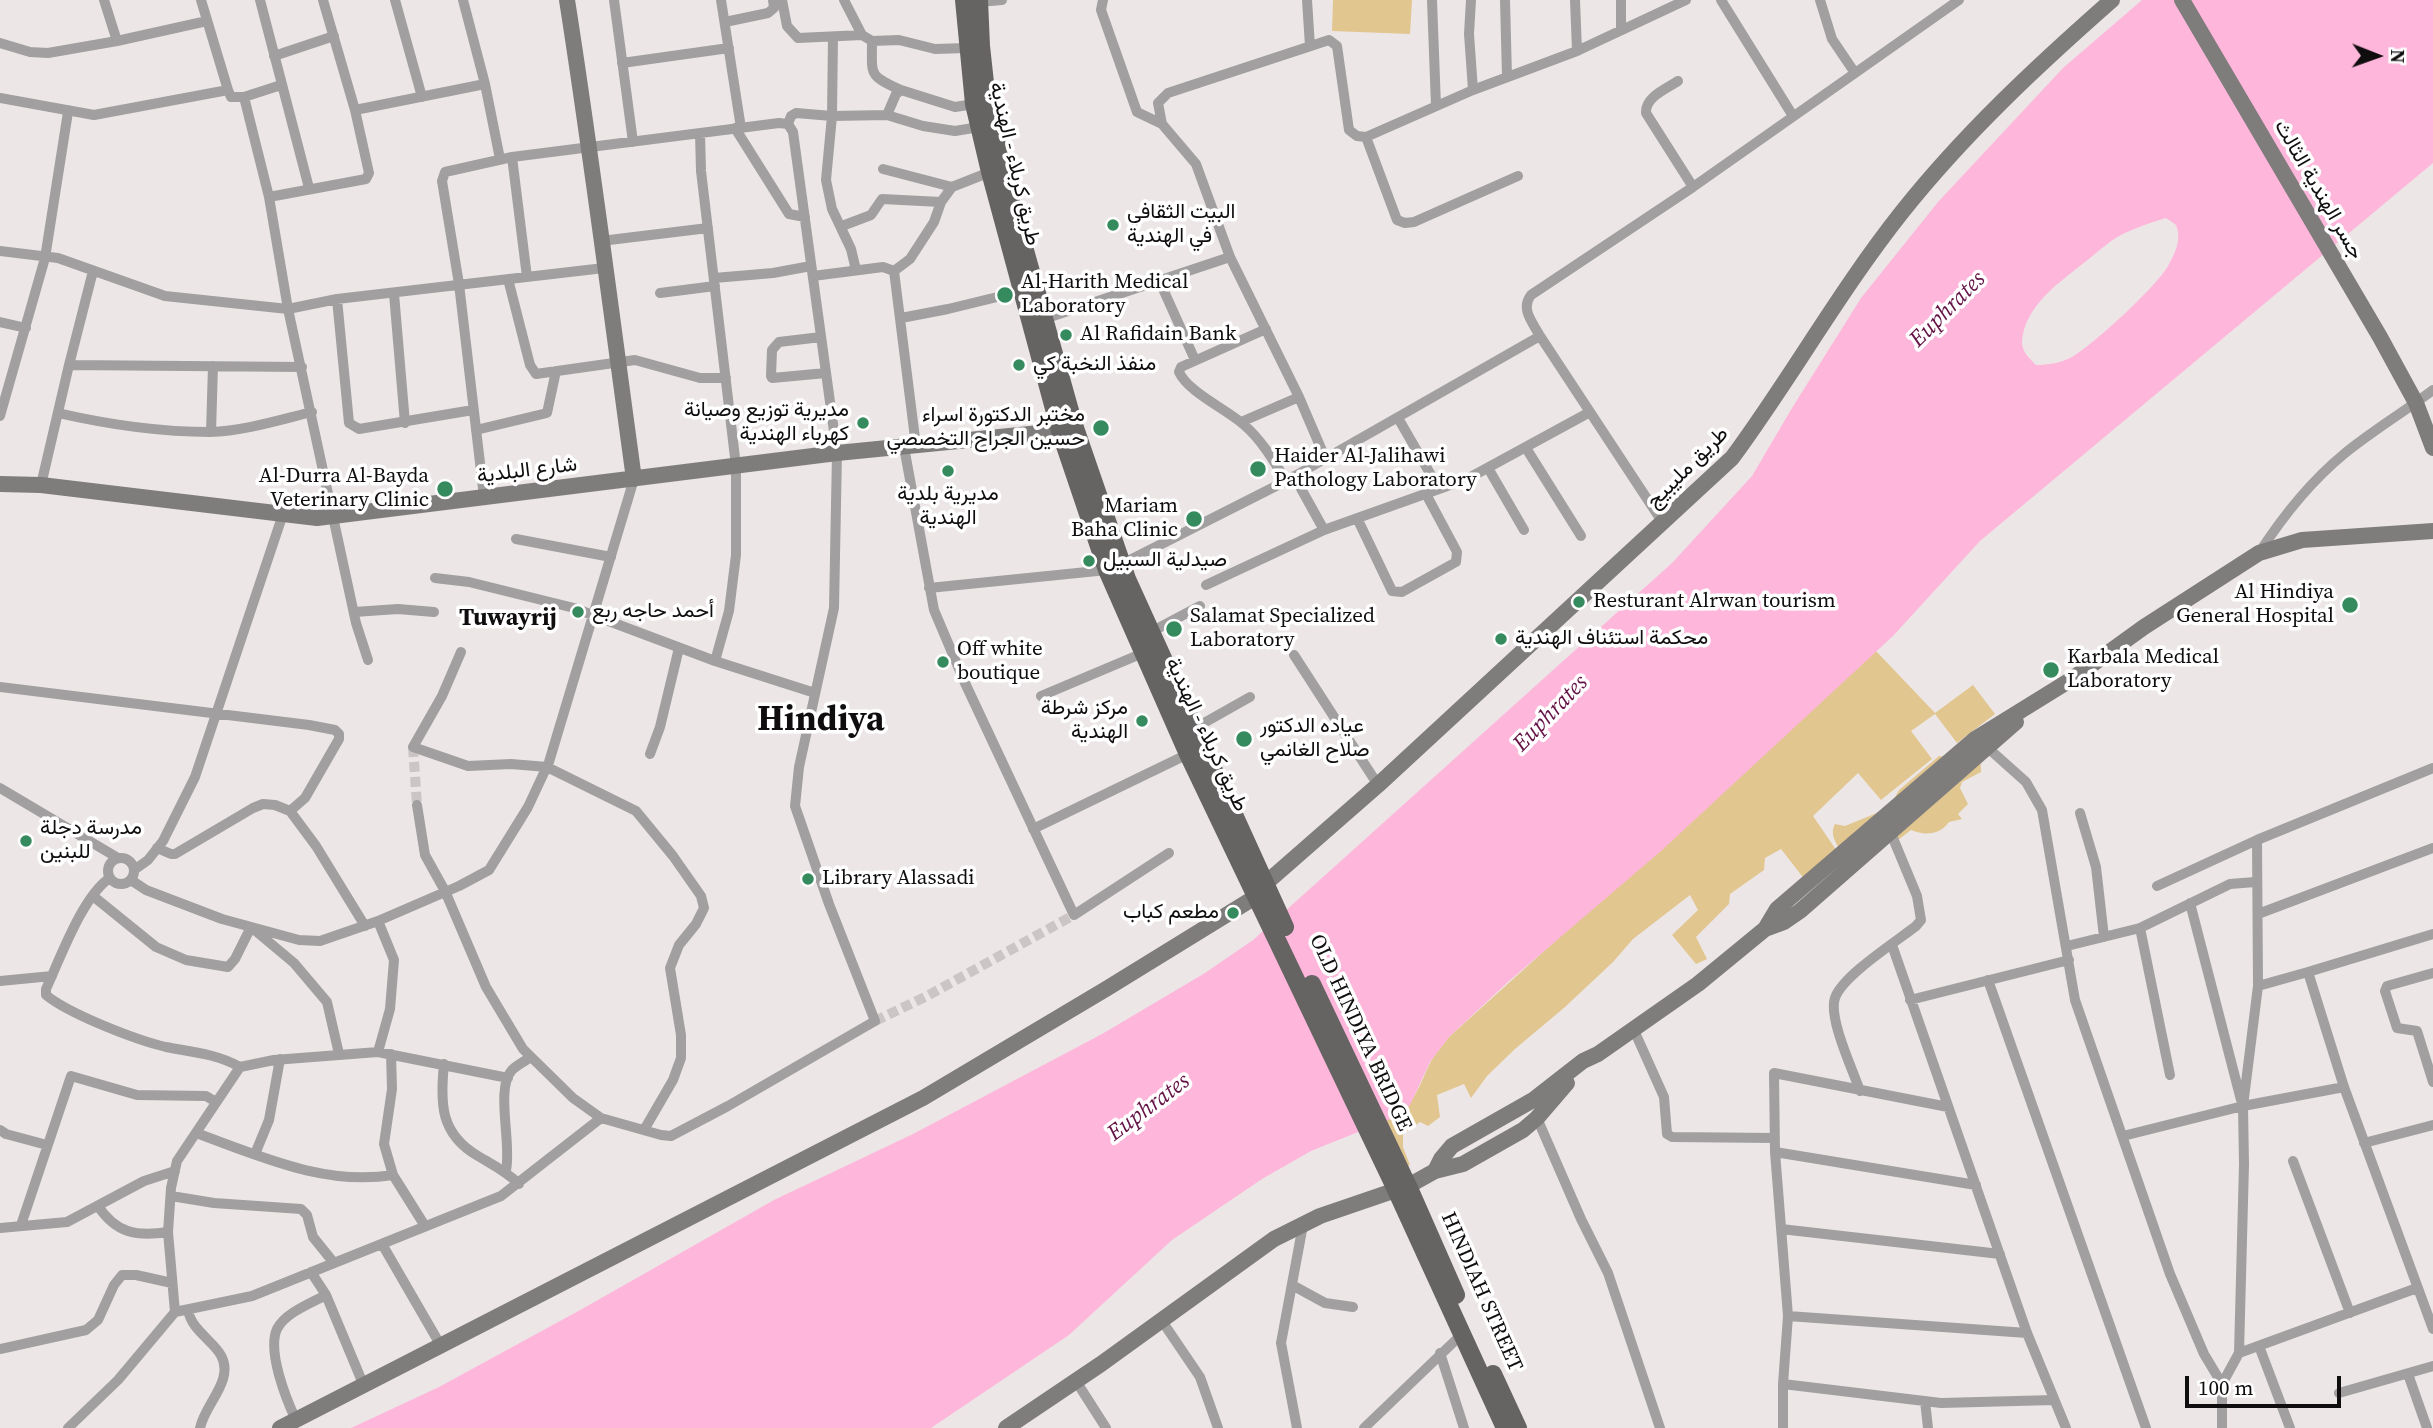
<!DOCTYPE html>
<meta charset="utf-8">
<style>
body{margin:0}
#map{position:relative;width:2433px;height:1428px;overflow:hidden;background:#ece7e6;font-family:"Source Serif 4",serif}
canvas{display:block}
.north{position:absolute;left:2342px;top:21px;width:70px;height:70px;-webkit-text-stroke:5px #fff;paint-order:stroke;rotate:91deg;font-size:19px;font-weight:700;line-height:28px;text-align:center;color:#0f0d0d}
.north::after{content:'';display:block;margin:auto;width:24px;height:32px;background:#0f0d0d;clip-path:polygon(50% 0,100% 100%,50% 72%,0 100%)}
.scale{position:absolute;left:2185px;top:1376px;width:156px;height:32px;box-sizing:border-box;border:4px solid #0f0d0d;border-top:0;padding-left:9px;font-size:21px;line-height:24px;white-space:nowrap;color:#0f0d0d;-webkit-text-stroke:5px #fff;paint-order:stroke}
</style>
<div id="map">
<canvas width="2433" height="1428"></canvas>
<div class="north">N</div>
<div class="scale">100 m</div>
</div>
<script>
const ctx = document.querySelector('canvas').getContext('2d');
ctx.lineJoin = 'round';
function fill(path, color) { ctx.fillStyle = color; ctx.fill(path, 'evenodd'); }
function strokePath(path, color, width, dash) { ctx.strokeStyle = color; ctx.lineWidth = width; ctx.lineCap = dash ? 'butt' : 'round'; ctx.setLineDash(dash || []); ctx.stroke(path); }
function label(font, color, halo, rows, align = 'center') {
  ctx.font = font + ' "Source Serif 4",Vazirmatn,serif'; ctx.lineWidth = 7; ctx.setLineDash([]); ctx.textBaseline = 'middle'; ctx.strokeStyle = halo; ctx.fillStyle = color; for (const [text, x, y, turn = 0] of rows) {
    ctx.save(); ctx.translate(x, y); ctx.rotate((+turn || 0) * Math.PI / 180); ctx.textAlign = isNaN(turn) ? turn : align; if (halo) ctx.strokeText(text, 0, 0); ctx.fillText(text, 0, 0); ctx.restore();
  }
}
fill(new Path2D(`
 M1333 0H1412L1410 34 1332 31Z
 M1876 651 1935 713 1973 685 1995 714 1957 743 1935 714 1911 731 1932 759 1881 800 1858 773 1813 816 1841 857 1809 885 1781 849 1765 858 1764 870 1730 894 1729 904 1696 937 1707 959 1696 964 1672 935 1698 910 1690 895 1633 939 1613 962 1565 1007 1515 1049 1487 1076 1471 1098 1464 1084 1437 1095 1440 1117 1428 1126 1420 1122 1403 1134V1147L1410 1165 1405 1167 1385 1121C1412 1110 1418 1089 1429 1065 1434 1055 1442 1046 1449 1037Z
 M1980 747 1981 772 1962 782 1960 788 1968 804 1958 814 1962 819 1949 822C1940 835 1925 836 1911 830L1898 840 1842 853C1837 844 1829 835 1835 824L1845 826 1889 808 1899 790 1939 756 1951 758Z`), '#e2c68f');
fill(new Path2D(`
 M2142 0H2433V163L1980 541 1893 636 1661 851 1508 982 1449 1037 1430 1062 1410 1105 1398 1116 1311 1151 1262 1179 1172 1240 1069 1335 931 1428H351L439 1387 582 1309 774 1200 913 1134 1102 1034 1205 973 1253 940 1672 563 1752 476 1792 408 1861 298 1938 202 2063 68ZM2166 218 2176 225C2182 240 2175 253 2168 266 2155 288 2094 344 2072 357 2061 363 2048 365 2036 365 2029 358 2022 352 2022 342 2024 306 2060 282 2085 262 2098 252 2110 240 2125 233 2138 227 2152 222 2166 218Z`), '#feb6db');
strokePath(new Path2D(`
 M413 747 417 805
 M875 1021 927 996 1074 915`), '#cbc6c5', 10, [10, 5]);
strokePath(new Path2D(`
 M104 0 117 41
 M201 0 228 90 231 97H244L281 85
 M260 0 309 188
 M395 0 422 97
 M463 0 485 84 500 159
 M614 0 633 142
 M721 0 741 128
 M782 0 787 26 798 38 862 35 872 41 899 40 935 49 967 48
 M844 0 862 35
 M1103 0 1101 10 1137 112 1162 124
 M1307 0 1310 46
 M1432 0 1436 106
 M1471 0 1469 34 1473 90
 M1505 0 1507 77
 M1575 0 1577 51
 M1721 0 1793 116
 M1820 0 1832 39 1855 73
 M979 2 1002 0
 M725 22 768 13 774 8 773 0
 M1621 30V0
 M833 37 832 116 826 180 832 209 851 249 856 270
 M872 41C872 76 868 75 901 90
 M0 43 30 52 48 53 117 41 207 21
 M274 56 334 36
 M622 63 729 48
 M1678 81C1666 89 1645 97 1646 113L1693 187
 M244 97 269 197 288 309 356 623 368 660
 M0 98 94 115 228 90
 M355 110 485 84
 M887 115 896 94 901 90 955 107 974 104
 M788 124 791 116 796 113 832 116 887 115 923 126 955 131 979 127
 M735 128 789 214 805 217
 M700 133 701 171 736 466V555L729 611 715 661
 M1366 137 1397 220 1405 223 1414 222 1518 176
 M512 157 527 277
 M883 169 952 187
 M269 197 366 179 369 173 355 110 323 0
 M842 226 871 215 882 199 941 202
 M601 241 708 228
 M0 251 58 258 165 296 288 309 337 299 604 268
 M894 271 910 259 934 222 941 202 952 187 990 172
 M813 276 883 267 894 271 916 446
 M714 278 773 273 811 266
 M508 279 530 365 536 374 635 360 700 378H726
 M1159 280 1195 360
 M660 293 715 286
 M394 294 405 423
 M337 299 349 423 359 429 473 410
 M901 318 948 309 1022 291
 M1044 319 1230 257
 M0 322 26 328
 M1266 329 1181 367 1179 372C1188 392 1226 409 1243 424 1261 439 1274 461 1286 481
 M821 337 779 342 772 350 771 376 772 378 826 373
 M69 365 93 271
 M58 413C106 424 160 432 210 432 244 431 279 420 312 412
 M0 416 45 258 68 112
 M1398 418 1439 489
 M1241 422 1299 397
 M476 430 547 413 556 371
 M211 432 213 366
 M904 447 934 610 965 683 1074 915 1169 853
 M1526 448 1581 536
 M1326 460 1299 397 1230 257 1196 164 1162 124 1158 103 1168 93 1329 40 1337 46 1349 130 1357 136 1366 137 1473 90 1577 51 1686 0
 M1488 468 1524 530
 M1294 476 1324 530
 M41 485 69 365 302 367
 M1357 518 1392 591 1402 592 1456 562 1457 552 1426 494
 M1663 523 1540 336C1533 323 1520 309 1531 295L1693 187 1959 0
 M516 539 611 557
 M2259 553C2283 516 2310 482 2344 454 2372 431 2404 412 2433 390
 M1122 564 1286 481 1540 336
 M435 578 469 582 574 608 715 661 815 693
 M1206 585 1324 530 1467 479 1590 412
 M929 588 1107 570
 M354 612 398 609 434 612
 M1151 632 1200 606
 M461 652 442 696 413 747 468 766 511 764 547 767 636 811 673 856 701 896 704 908 696 924 679 945 670 968 681 1035V1058L673 1080 644 1130
 M1294 655 1378 785
 M0 687 309 725 335 730 339 734V739L305 798 290 811
 M1041 696 1143 653
 M1195 728 1250 697
 M1988 748 2026 782 2042 810 2075 1000 2170 1274 2204 1354 2222 1384
 M650 754 660 727 679 648
 M0 788 118 858
 M417 805 425 855 445 891 486 987 523 1049 573 1098 601 1118 661 1135 671 1136 728 1106 875 1021 829 904 795 806 799 767 834 608 837 453 793 132 788 124 779 123 512 157 445 172 442 181 459 284 484 497
 M2080 813 2096 867 2104 937
 M1033 829 1188 754
 M157 848 171 854H175L253 808 263 804 275 805 290 811 316 846 365 926
 M108 871a13 13 0 1 1 26 0a13 13 0 1 1-26 0Z
 M134 870 148 860 163 841 195 777 283 514
 M110 878C83 895 60 959 46 989V995C69 1014 136 1040 166 1047 192 1052 217 1054 240 1067
 M131 880 146 890 222 919 299 940 320 941 378 921 459 886 489 870 528 807 549 762 634 479
 M2157 886 2257 840 2433 768
 M93 896 156 947 186 960 228 967 235 959 251 927 294 963 327 1002 339 1054
 M2190 903 2241 1100
 M2258 914 2433 848
 M378 921 394 960 390 1009 378 1052
 M2140 928 2170 1075
 M1892 945 2027 1333 2066 1428
 M2067 946 2140 928 2230 884 2255 882
 M2308 972 2433 934
 M2433 973 2387 986 2385 991 2397 1028 2417 1031 2433 1082
 M1988 980 2146 1428
 M0 981 52 976
 M2258 986 2308 972 2344 1087 2433 1329
 M1910 1000 2069 960
 M1633 1028 1664 1097 1667 1134 1672 1137 1774 1138
 M391 1054 392 1089 384 1144 393 1175 425 1226
 M444 1064C440 1103 440 1134 478 1156 493 1165 506 1171 519 1184
 M1860 1091C1853 1070 1828 1018 1835 998 1842 976 1897 941 1916 926L1921 920 1917 896 1890 831
 M1537 1118 1581 1219 1608 1273 1660 1428
 M0 1130 6 1134 47 1145
 M196 1133C260 1156 324 1186 393 1175
 M2123 1136 2243 1106 2344 1087
 M2364 1143 2433 1125
 M1775 1152 1976 1185
 M255 1154 269 1120 280 1059
 M2293 1161 2350 1313
 M506 1170C512 1144 495 1088 512 1070 517 1065 525 1061 531 1057
 M171 1196 214 1203 301 1209 307 1215 313 1237 334 1263
 M98 1206C116 1233 136 1237 168 1232
 M21 1225 71 1076 137 1095 206 1096 216 1102
 M0 1228 67 1222 144 1181 175 1171
 M1781 1229 2000 1254
 M382 1244 441 1346
 M311 1272 326 1295 364 1386
 M1292 1285 1325 1303 1353 1307
 M188 1310C193 1339 233 1346 223 1379 218 1396 204 1410 200 1428
 M175 1312 168 1232 171 1188 177 1161 240 1067 274 1060 378 1052 508 1078
 M1788 1316 2027 1333
 M1162 1321 1200 1377 1218 1428
 M2259 1346 2290 1428
 M0 1349 86 1330 98 1320 114 1285 122 1275H136L172 1283
 M1440 1353 1464 1428
 M2239 1353 2417 1288
 M2408 1374 2427 1428
 M1076 1381 1106 1428
 M1783 1384 1941 1403 2054 1400
 M2339 1393 2433 1366
 M1925 1401 1928 1428
 M296 1420C286 1399 267 1351 277 1329 285 1313 311 1303 326 1295
 M68 1428 118 1380 175 1312 252 1296 501 1196 601 1118
 M1297 1428 1281 1343 1303 1225
 M1364 1428 1461 1335
 M1783 1428V1384L1788 1316 1775 1152 1774 1073 1948 1107
 M2222 1428V1384L2239 1353 2244 1164 2243 1106 2258 986 2257 840`), '#a19f9f', 10);
strokePath(new Path2D(`
 M567 0C592 159 612 319 634 479
 M2182 0 2380 337 2416 403 2433 448
 M0 484 41 485 317 518 837 453 1060 431
 M1266 883 1378 785 1732 458C1791 378 1840 290 1902 212 1964 134 2037 66 2112 0
 M1765 929 1784 922 1800 911 2016 722
 M1435 1171 1441 1159 1452 1146 1533 1100 1583 1061 1598 1054 1698 984 1765 929 1777 909 1975 739 2072 679 2144 627 2259 553 2302 540 2433 531
 M1408 1186 1435 1171 1463 1164 1523 1130 1537 1118 1567 1083
 M280 1428 923 1098 1106 989 1257 896
 M1006 1428 1101 1364 1274 1239 1320 1216 1396 1190`), '#7f7c7c', 16);
strokePath(new Path2D(`
 M964 0 974 104 990 172 1060 431 1107 570 1188 754 1392 1181 1505 1428
 M979 0 981 46 986 92 1001 165 1074 425 1127 579 1285 927
 M1312 984 1408 1186 1456 1295
 M1493 1374 1518 1428`), '#666363', 18);
for (const [x, y, r, color] of [
 [1113,225,7,"#368b5e"],
 [1005,295,9,"#368b5e"],
 [1066,335,7,"#368b5e"],
 [1019,365,7,"#368b5e"],
 [863,423,7,"#368b5e"],
 [1101,428,9,"#368b5e"],
 [1258,469,9,"#368b5e"],
 [948,471,7,"#368b5e"],
 [445,489,9,"#368b5e"],
 [1194,519,9,"#368b5e"],
 [1089,561,7,"#368b5e"],
 [1579,602,7,"#368b5e"],
 [2350,605,9,"#368b5e"],
 [578,612,7,"#368b5e"],
 [1174,629,9,"#368b5e"],
 [1501,639,7,"#368b5e"],
 [943,662,7,"#368b5e"],
 [2051,670,9,"#368b5e"],
 [1142,721,7,"#368b5e"],
 [1244,739,9,"#368b5e"],
 [26,841,7,"#368b5e"],
 [808,879,7,"#368b5e"],
 [1233,913,7,"#368b5e"]
]) { const dot = new Path2D(); dot.arc(x, y, r, 0, 2 * Math.PI); ctx.fillStyle = color; ctx.fill(dot); strokePath(dot, '#fff', 2.5); }
label('21px', '#0f0d0d', '#fff', [
 ["طريق كربلاء - الهندية",1014,164,77],
 ["جسر الهندية الثالث",2318,190,60],
 ["طريق مليبيج",1688,468,-45],
 ["شارع البلدية",527,471,-7],
 ["طريق كربلاء - الهندية",1206,735,65],
 ["OLD HINDIYA BRIDGE",1360,1033,65],
 ["HINDIAH STREET",1481,1292,66]
]);
label('21px', '#0f0d0d', '#fff', [
 ["البيت الثقافي",1127,213],
 ["في الهندية",1127,237],
 ["Al-Harith Medical",1021,283],
 ["Laboratory",1021,307],
 ["Al Rafidain Bank",1080,335],
 ["منفذ النخبة كي",1033,365],
 ["مديرية توزيع وصيانة",849,411,"right"],
 ["كهرباء الهندية",849,435,"right"],
 ["مختبر الدكتورة اسراء",1085,416,"right"],
 ["حسين الجراح التخصصي",1085,440,"right"],
 ["Haider Al-Jalihawi",1274,457],
 ["Pathology Laboratory",1274,481],
 ["Al-Durra Al-Bayda",429,477,"right"],
 ["Veterinary Clinic",429,501,"right"],
 ["مديرية بلدية",948,495,"center"],
 ["الهندية",948,519,"center"],
 ["Mariam",1178,507,"right"],
 ["Baha Clinic",1178,531,"right"],
 ["صيدلية السبيل",1103,561],
 ["Al Hindiya",2334,593,"right"],
 ["General Hospital",2334,617,"right"],
 ["Resturant Alrwan tourism",1593,602],
 ["أحمد حاجه ربع",592,612],
 ["Salamat Specialized",1190,617],
 ["Laboratory",1190,641],
 ["محكمة استئناف الهندية",1515,639],
 ["Off white",957,650],
 ["boutique",957,674],
 ["Karbala Medical",2067,658],
 ["Laboratory",2067,682],
 ["مركز شرطة",1128,709,"right"],
 ["الهندية",1128,733,"right"],
 ["عياده الدكتور",1260,727],
 ["صلاح الغانمي",1260,751],
 ["مدرسة دجلة",40,829],
 ["للبنين",40,853],
 ["Library Alassadi",822,879],
 ["مطعم كباب",1219,913,"right"]
], 'left');
label('italic 23px', '#641346', '#fff', [
 ["Euphrates",1948,310,-45],
 ["Euphrates",1551,714,-46],
 ["Euphrates",1149,1108,-37]
]);
label('bold 24px', '#0f0d0d', '#fff', [
 ["Tuwayrij",508,619]
]);
label('bold 35px', '#0f0d0d', '#fff', [
 ["Hindiya",821,721]
]);
</script>
